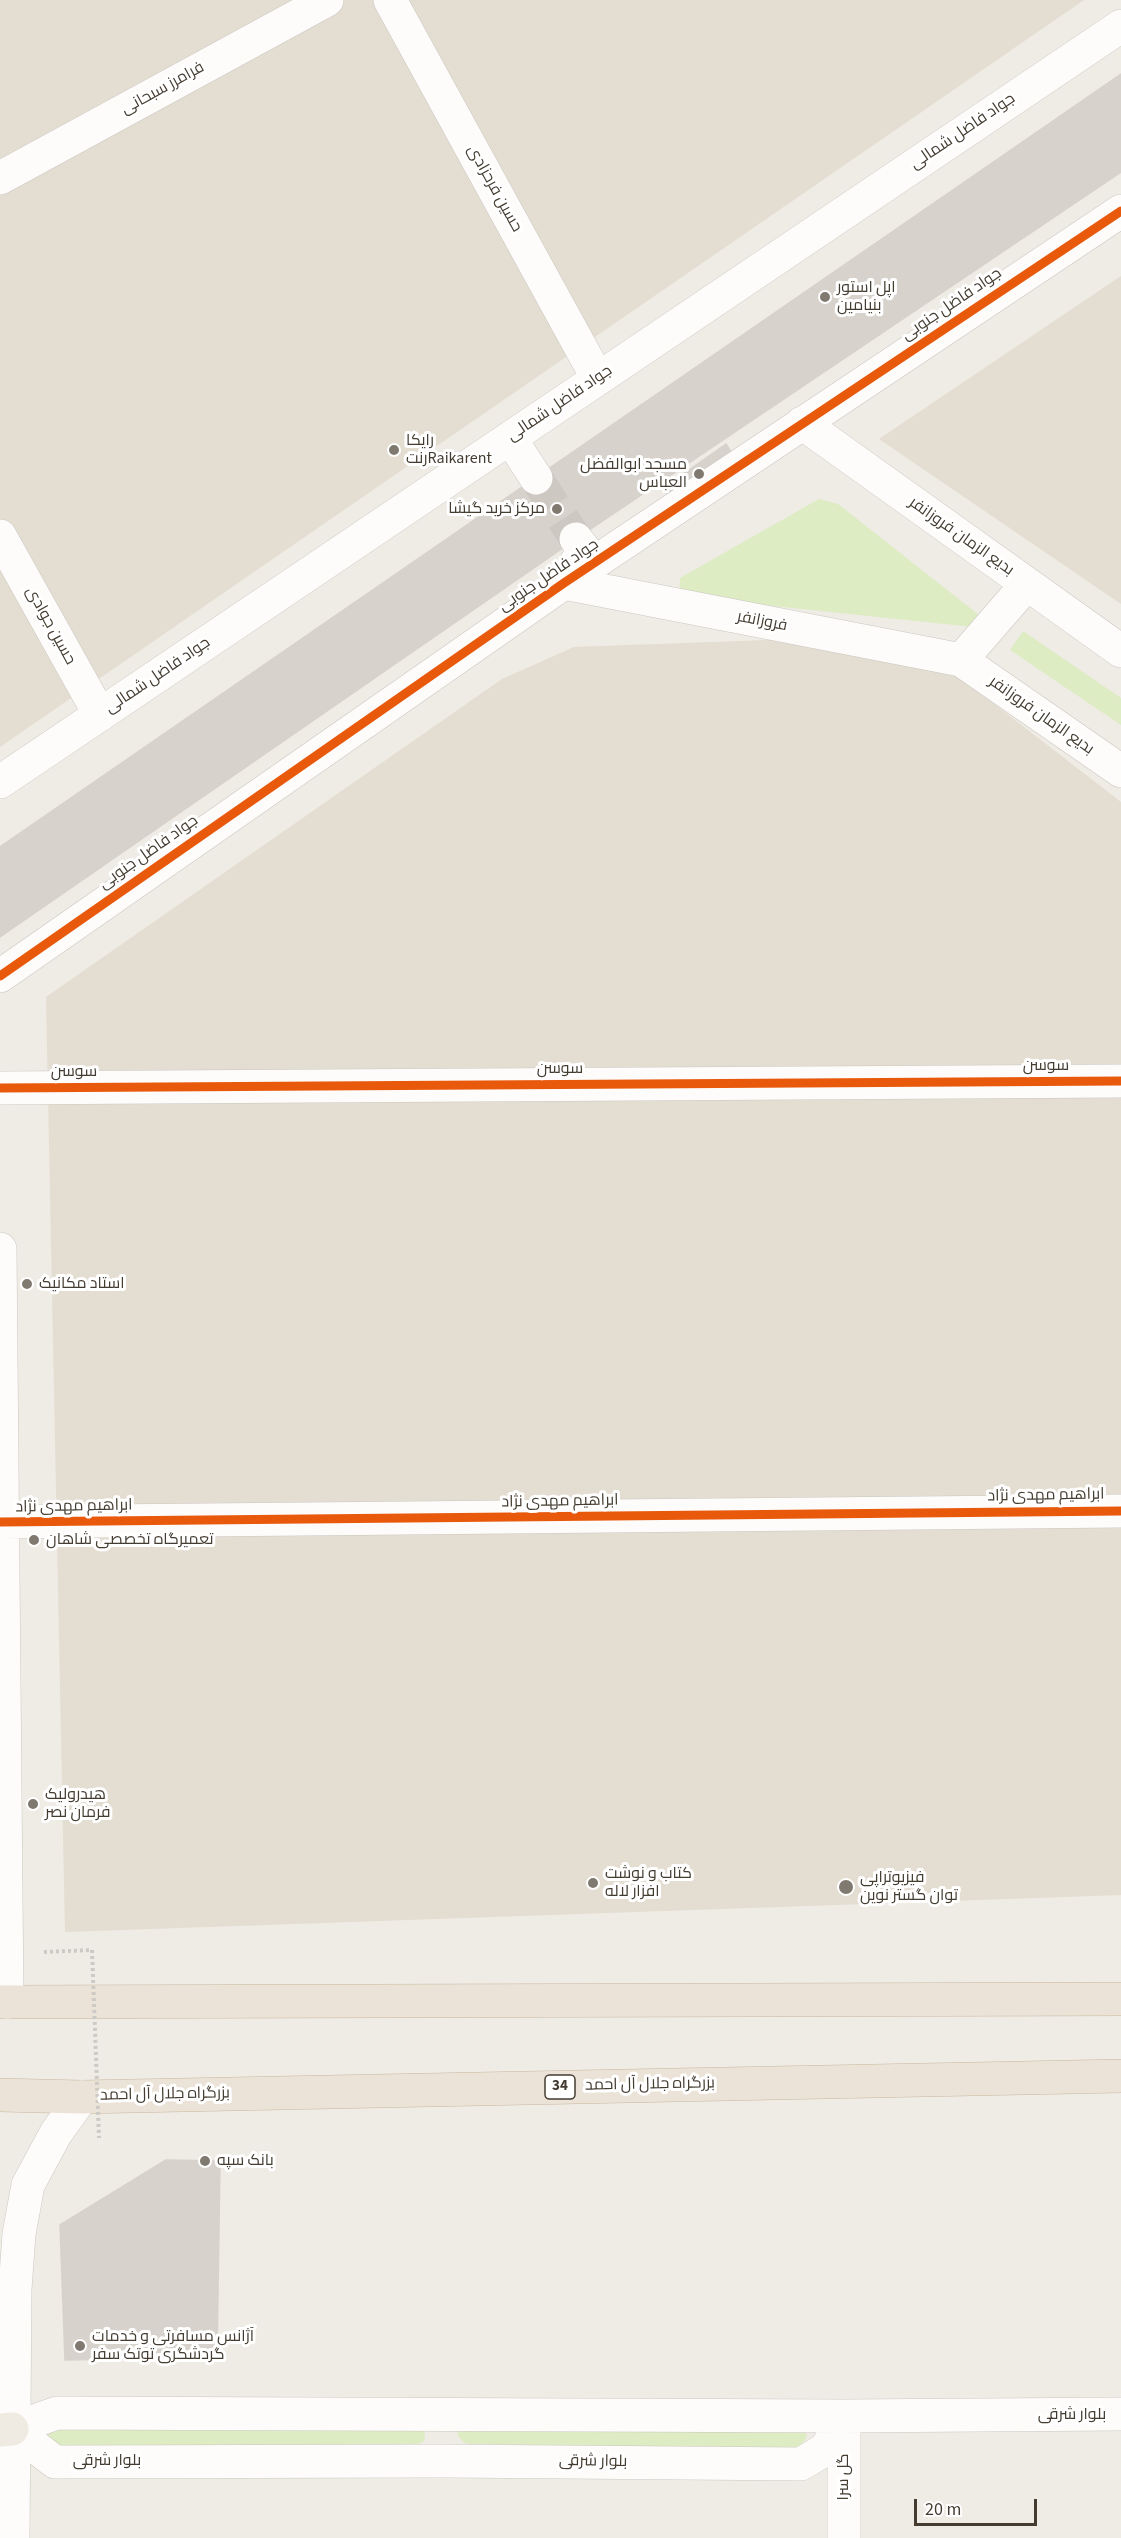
<!DOCTYPE html>
<meta charset="utf-8">
<style>
body{margin:0}
#map{position:relative;width:1121px;height:2538px;overflow:hidden;background:#efebe5;font-family:"Source Sans 3",sans-serif}
canvas{display:block}
.scale{position:absolute;left:914px;top:2499px;width:123px;height:27px;box-sizing:border-box;border:3px solid #443c31;border-top:0;padding-left:8px;font-size:18px;line-height:21px;white-space:nowrap;color:#443c31;-webkit-text-stroke:4px #fff;paint-order:stroke}
</style>
<div id="map">
<canvas width="1121" height="2538"></canvas>
<div class="scale">20 m</div>
</div>
<script>
const ctx = document.querySelector('canvas').getContext('2d');
ctx.lineJoin = 'round';
function fill(path, color) { ctx.fillStyle = color; ctx.fill(path, 'evenodd'); }
function strokePath(path, color, width, dash) { ctx.strokeStyle = color; ctx.lineWidth = width; ctx.lineCap = dash ? 'butt' : 'round'; ctx.setLineDash(dash || []); ctx.stroke(path); }
function label(font, color, halo, rows, align = 'center') {
  ctx.font = font + ' "Source Sans 3",Cairo,sans-serif'; ctx.lineWidth = 6; ctx.setLineDash([]); ctx.textBaseline = 'middle'; ctx.strokeStyle = halo; ctx.fillStyle = color; for (const [text, x, y, turn = 0] of rows) {
    ctx.save(); ctx.translate(x, y); ctx.rotate((+turn || 0) * Math.PI / 180); ctx.textAlign = isNaN(turn) ? turn : align; if (halo) ctx.strokeText(text, 0, 0); ctx.fillText(text, 0, 0); ctx.restore();
  }
}
fill(new Path2D(`
 M0 0H1084L0 747Z
 M1121 276V604L879 439Z
 M905 635 1121 802V1895L65 1932 46 997 502 679 574 647Z`), '#e4ddd1');
fill(new Path2D(`
 M819 499 838 504 979 615 973 627 679 596 680 578Z
 M1023 631 1121 698V725L1010 650Z
 M422 2426 425 2434 424 2441 417 2445 52 2447 42 2429Z
 M461 2427 801 2429 807 2435C804 2444 800 2446 791 2449L471 2444 464 2443 457 2434Z`), '#ddecc2');
const building = new Path2D(`
 M1121 74V172L576 539 0 937V847Z
 M726 444 736 460 672 504 663 488Z
 M166 2160 220 2161 217 2357 65 2360 60 2225Z`);
fill(building, '#d7d2cc');
strokePath(building, '#d7d2cb', 1.5);
strokePath(new Path2D(`
 M536 478 576 539`), '#cdc8c1', 33, [33, 16]);
const minor = new Path2D(`
 M390 0 598 379
 M0 178 327 0
 M802 423 1121 651
 M510 438 536 478
 M0 536 100 715
 M565 582 584 549 576 539
 M564 583 961 660 1121 771
 M961 660 1027 584
 M0 782 1121 26
 M0 976 564 583 1121 211
 M0 1088 1121 1081
 M0 1249 7 2002
 M0 1522 1121 1511
 M844 2418V2538
 M12 2429 57 2413 844 2416 1121 2414
 M12 2429 55 2462 444 2461 801 2464 826 2449 844 2416
 M13 2538 15 2289 19 2234 28 2185 56 2133 82 2097`);
const major = new Path2D(`
 M0 2430 12 2429`);
const highway = new Path2D(`
 M0 2002 1121 1999
 M0 2095 82 2097 1121 2076`);
strokePath(minor, '#cbc7c1', 34);
strokePath(major, '#d3c7b1', 34);
strokePath(highway, '#cab79e', 34);
strokePath(new Path2D(`
 M44 1952 92 1950`), '#cdcac5', 4, [3, 3]);
strokePath(minor, '#fdfcfb', 33);
strokePath(major, '#f0ebe2', 33);
strokePath(highway, '#ebe3d7', 33);
strokePath(new Path2D(`
 M92 1950 99 2138`), '#cdcac5', 4, [3, 3]);
strokePath(new Path2D(`
 M0 976 564 583 1121 211
 M0 1088 1121 1081
 M0 1522 1121 1511`), '#e8590c', 9);
for (const [x, y, r, color] of [
 [825,297,6,"#807970"],
 [394,450,6,"#807970"],
 [699,474,6,"#807970"],
 [557,509,6,"#807970"],
 [27,1284,6,"#807970"],
 [34,1540,6,"#807970"],
 [33,1804,6,"#807970"],
 [593,1883,6,"#807970"],
 [846,1887,8,"#807970"],
 [205,2161,6,"#807970"],
 [80,2346,6,"#807970"]
]) { const dot = new Path2D(); dot.arc(x, y, r, 0, 2 * Math.PI); ctx.fillStyle = color; ctx.fill(dot); strokePath(dot, '#fff', 2); }
for (const [x, y, w] of [
 [560,2087,30]
]) { const box = new Path2D(); box.roundRect(x - w / 2, y - 12, w, 24, 4.5); ctx.fillStyle = '#fff'; ctx.fill(box); strokePath(box, '#443c31', 1.5); }
label('bold 15px', '#443c31', null, [
 ["34",560,2087]
]);
label('16px', '#443c31', '#fff', [
 ["فرامرز سبحانی",163,89,-29],
 ["جواد فاضل شمالی",963,132,-34],
 ["حسین فرحزادی",494,189,61],
 ["جواد فاضل جنوبی",952,305,-34],
 ["جواد فاضل شمالی",560,404,-34],
 ["بدیع‌ الزمان فروزانفر",961,537,35],
 ["جواد فاضل جنوبی",549,576,-34],
 ["فروزانفر",762,622,11],
 ["حسین جوادی",50,626,61],
 ["جواد فاضل شمالی",158,676,-34],
 ["بدیع الزمان فروزانفر",1041,716,35],
 ["جواد فاضل جنوبی",149,853,-35],
 ["سوسن",1046,1066],
 ["سوسن",560,1069],
 ["سوسن",74,1072],
 ["ابراهیم مهدی نژاد",1046,1496,-1],
 ["ابراهیم مهدی نژاد",560,1502,-1],
 ["ابراهیم مهدی نژاد",74,1507,-1],
 ["بزرگراه جلال آل احمد",650,2085,-1],
 ["بزرگراه جلال آل احمد",165,2095,-1],
 ["بلوار شرقی",1072,2415],
 ["بلوار شرقی",107,2461],
 ["بلوار شرقی",593,2462,1],
 ["گل سرا",844,2477,-90]
]);
label('16px', '#443c31', '#fff', [
 ["اپل استور",837,288],
 ["بنیامین",837,306],
 ["رایکا",406,441],
 ["رنتRaikarent",406,459],
 ["مسجد ابوالفضل",687,465,"right"],
 ["العباس",687,483,"right"],
 ["مرکز خرید گیشا",545,509,"right"],
 ["استاد مکانیک",39,1284],
 ["تعمیرگاه تخصصی شاهان",46,1540],
 ["هیدرولیک",45,1795],
 ["فرمان نصر",45,1813],
 ["کتاب و نوشت",605,1874],
 ["افزار لاله",605,1892],
 ["فیزیوتراپی",860,1878],
 ["توان گستر نوین",860,1896],
 ["بانک سپه",217,2161],
 ["آژانس مسافرتی و خدمات",92,2337],
 ["گردشگری توتک سفر",92,2355]
], 'left');
</script>
